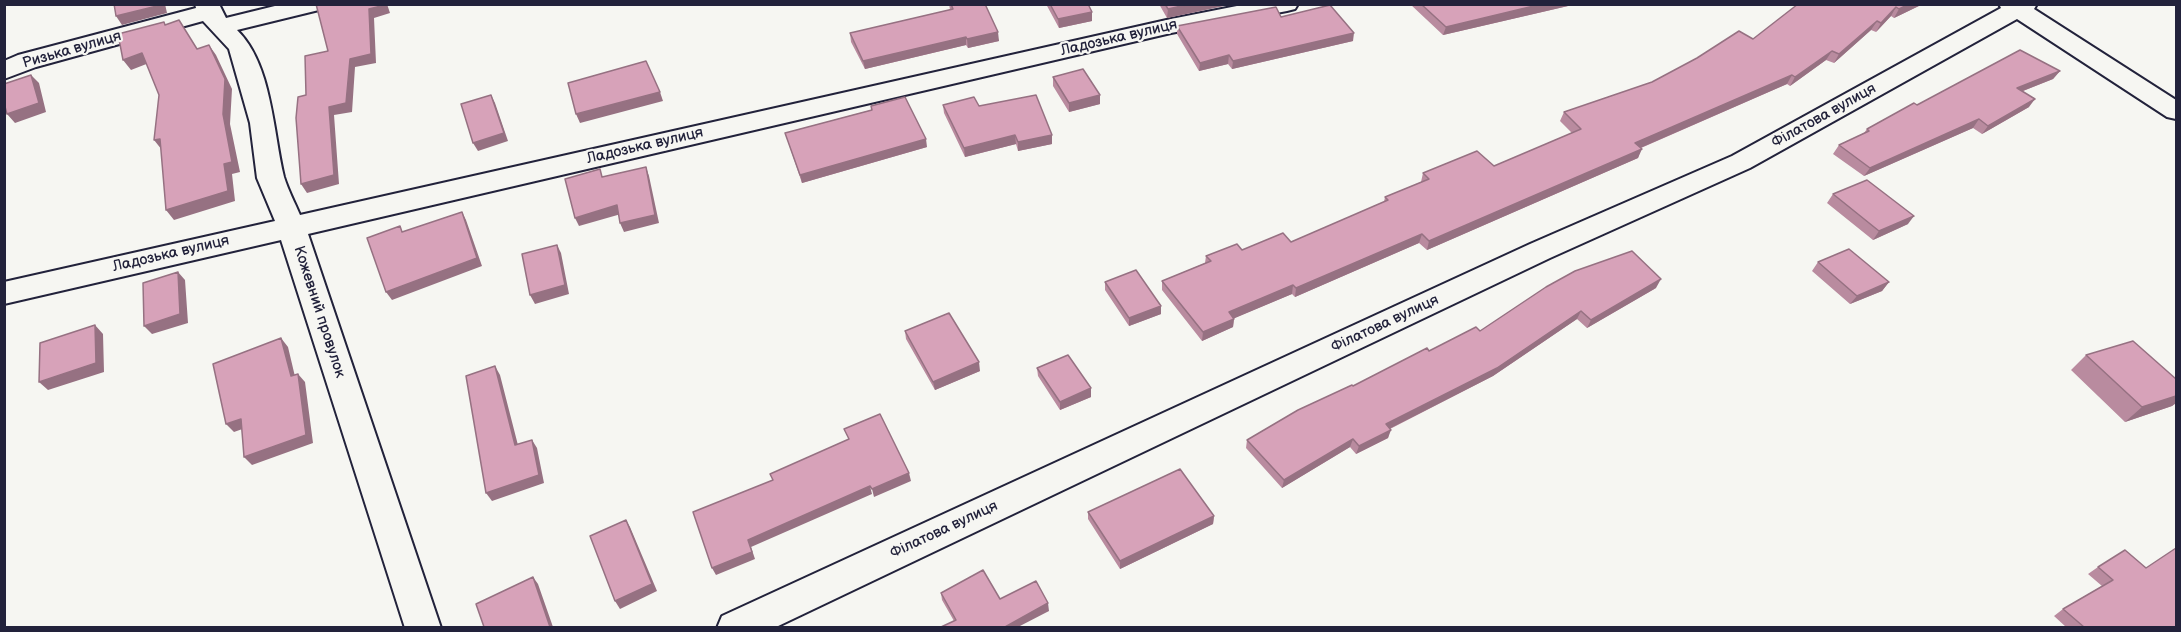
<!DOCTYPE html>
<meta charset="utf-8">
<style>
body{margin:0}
#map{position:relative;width:2181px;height:632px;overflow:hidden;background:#f6f6f2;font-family:"Balsamiq Sans",sans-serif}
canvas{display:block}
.frame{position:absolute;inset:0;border:6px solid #22223b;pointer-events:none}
</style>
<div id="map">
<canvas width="2181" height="632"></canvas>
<div class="frame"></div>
</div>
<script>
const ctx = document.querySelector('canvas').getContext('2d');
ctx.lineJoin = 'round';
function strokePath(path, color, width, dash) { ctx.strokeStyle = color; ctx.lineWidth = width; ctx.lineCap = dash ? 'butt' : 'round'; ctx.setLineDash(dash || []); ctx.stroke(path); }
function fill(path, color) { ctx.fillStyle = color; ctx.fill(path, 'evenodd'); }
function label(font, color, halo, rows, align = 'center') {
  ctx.font = font + ' "Balsamiq Sans",sans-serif'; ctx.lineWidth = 4.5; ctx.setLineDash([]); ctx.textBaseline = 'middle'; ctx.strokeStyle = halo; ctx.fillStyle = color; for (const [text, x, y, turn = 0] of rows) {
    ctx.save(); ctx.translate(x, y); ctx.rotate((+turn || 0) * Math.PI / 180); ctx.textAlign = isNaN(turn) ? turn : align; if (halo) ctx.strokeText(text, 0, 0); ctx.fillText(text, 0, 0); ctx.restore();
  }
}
const street = new Path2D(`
 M195 4H219L226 18 283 4H326L323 9 237 30C272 64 273 132 284 177 288 190 295 203 300 215L1171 19 1247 4H1298L1295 9 1287 11 1171 33 308 234 441 628H405L281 240 4 304V282L275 221 257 178 250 123 229 49 203 21 36 67 4 79V61L18 55 196 8Z
 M1999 4H2037L2034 9 2176 100V119L2167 117 2017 19 1750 168 1550 258 774 628H717L722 616 1530 244 1732 156 2001 8Z`);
strokePath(street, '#22223b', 4);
fill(street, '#f6f6f2');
fill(new Path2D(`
 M949 4H985L999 41 968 48 966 45 865 69 851 42 850 33 950 10Z
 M1046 4H1088L1092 21 1059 28Z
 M1159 4H1233L1167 18Z
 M1410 4H1569L1568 6 1443 35Z
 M1798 4H1923L1894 18 1891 16 1876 32 1871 30 1834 63 1826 60 1790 86 1787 84 1641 148 1638 158 1427 250 1419 243 1295 297 1292 294 1234 318 1233 327 1202 341 1162 290V281L1205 263 1206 256 1291 242 1384 202 1385 197 1421 182 1423 173 1494 166 1572 133 1560 121 1564 112 1652 82 1753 39Z
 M1281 17 1353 41 1232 69 1228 64 1199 71 1177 34V26Z
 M2060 71 2053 79 2023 91 2029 107 1982 134 1973 128 1864 176 1833 154 1839 145 1864 133 1867 129 1917 105Z
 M1053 77 1100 104 1069 112 1053 86Z
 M943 105 979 106 1052 144 1018 151 1016 144 965 157 944 113Z
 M871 106 927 147 802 183 785 133 871 110Z
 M1833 194 1908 224 1873 240 1827 203Z
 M1818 262 1889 282 1882 291 1850 304 1812 271Z
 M1105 282 1161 306V314L1129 326 1105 290Z
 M1656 288 1587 328 1577 319 1493 376 1390 429 1388 438 1356 454 1350 447 1282 488 1246 448 1247 440 1353 386 1429 351 1480 331Z
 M905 331 980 371 935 390 906 339Z
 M2086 355 2176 379V403L2172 406 2125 422 2071 370Z
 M1037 368 1091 397 1060 410 1038 376Z
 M1088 512 1214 516 1213 524 1120 569 1088 519Z
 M2098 567 2146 568 2176 627H2066L2054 616 2063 609 2102 586 2088 574Z
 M941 593 1000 599 1049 611 954 621 942 600Z`), '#b98b9f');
fill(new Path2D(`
 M165 4 167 13 122 25 116 16 161 5Z
 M385 4H387L390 13 374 18 376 63 355 67 352 112 334 115 339 184 307 193 301 184 329 107 350 59 369 9Z
 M1190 4H1233L1167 18 1168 9Z
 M1542 4H1569L1568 6 1443 35 1446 27Z
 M1909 4H1923L1894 18 1899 9Z
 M1896 7 1891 16 1876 32 1881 23Z
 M1092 12V21L1059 28 1058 19Z
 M1877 21 1871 30 1834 63 1839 54Z
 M998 32 999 41 968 48 967 39Z
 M1354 33 1353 41 1232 69 1233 61Z
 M966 37V45L865 69 863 61Z
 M209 45 216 55 232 89 230 124 240 172 232 174 235 201 174 220 166 210 224 164Z
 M1832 51 1826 60 1790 86 1795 77Z
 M142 53 149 63 131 70 123 60Z
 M1229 55 1228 64 1199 71 1200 63Z
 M2060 71 2053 79 2010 96 2017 88Z
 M31 75 39 83 46 112 15 123 7 114Z
 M1792 75 1787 84 1631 152 1635 143Z
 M660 92 663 101 580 123 576 114Z
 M491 95 495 103 508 141 478 151 473 143Z
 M1100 95V104L1069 112V103Z
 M2035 99 2029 107 1982 134 1988 126Z
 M1979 119 1973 128 1864 176 1870 168Z
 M1015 135 1016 144 965 157 964 148Z
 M1052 135V144L1018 151V142Z
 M160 139 162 150 154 140Z
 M926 139 927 147 802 183 800 175Z
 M1642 149 1638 158 1427 250 1429 241Z
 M646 167 649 176 659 223 624 232 620 223Z
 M617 205 621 214 579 226 575 218Z
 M462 212 466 220 482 266 392 300 386 292Z
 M1914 216 1908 224 1873 240 1879 231Z
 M1422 234 1419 243 1295 297 1296 288Z
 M557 245 561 253 569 294 535 304 530 295Z
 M178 272 185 280 188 323 152 334 144 326Z
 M1661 279 1656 288 1587 328 1591 320Z
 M1889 282 1882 291 1850 304 1857 296Z
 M1293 285 1292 294 1228 321 1229 312Z
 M1161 306V314L1129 326V318Z
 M1581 311 1577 319 1493 376 1383 432 1386 424Z
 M1234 319 1233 327 1202 341 1203 332Z
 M95 325 103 334 104 372 48 390 39 382Z
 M281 338 288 347 297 385 291 376Z
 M979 362 980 371 935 390 933 382Z
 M495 366 500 375 520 453 515 445Z
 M298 374 305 382 313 443 252 465 244 457Z
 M1091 388V397L1060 410V402Z
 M2176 396V403L2172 406 2125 422 2142 407Z
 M241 419 248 427 234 432 226 424Z
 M1391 430 1388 438 1356 454 1359 446Z
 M1353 439 1350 447 1282 488 1284 480Z
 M532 440 537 448 544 483 492 501 486 493Z
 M909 473 911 481 874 497 872 489Z
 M870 486 872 494 751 547 755 559 716 575 712 568 748 540Z
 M1214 516 1213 524 1120 569V561Z
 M626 520 630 527 657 591 620 609 615 601Z
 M533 577 538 584 553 627H550Z
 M1048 603 1049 611 1018 627H1005Z`), '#967182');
const building = new Path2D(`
 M114 4H161V5L116 16Z
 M316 4 385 5 369 9 371 54 350 59 346 103 329 107 334 175 301 184 296 118 298 97 306 95 305 56 328 51Z
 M951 4H985L998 32 967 39 966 37 863 61 850 33 953 9Z
 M1050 4H1088L1092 12 1058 19Z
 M1165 4H1190L1168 9Z
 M1421 4H1542L1446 27Z
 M1798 4H1909L1899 9 1896 7 1881 23 1877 21 1839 54 1832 51 1795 77 1792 75 1635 143 1642 149 1429 241 1422 234 1296 288 1293 285 1229 312 1234 319 1203 332 1162 281 1211 261 1206 256 1237 244 1242 250 1283 233 1291 242 1388 200 1385 197 1429 179 1423 173 1477 151 1494 166 1581 129 1564 112 1652 82 1697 58 1739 31 1753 39Z
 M1330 5 1354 33 1233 61 1229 55 1200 63 1177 26 1276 7 1281 17Z
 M179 20 197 49 209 45 225 79 223 114 232 162 224 164 228 191 166 210 160 139 154 140 159 95 142 53 123 60 118 34 164 22 165 25Z
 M2020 50 2060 71 2017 88 2035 99 1988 126 1979 119 1870 168 1839 145 1869 131 1867 129 1914 103 1917 105Z
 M646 61 660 92 576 114 568 83Z
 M1083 69 1100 95 1069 103 1053 77Z
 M31 75 39 103 7 114 4 103V84Z
 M491 95 504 133 473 143 461 104Z
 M1036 95 1052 135 1018 142 1015 135 964 148 943 105 974 97 979 106Z
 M905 97 926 139 800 175 785 133 872 110 871 106Z
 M646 167 655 215 620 223 617 205 575 218 565 179 600 169 602 177Z
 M1867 180 1914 216 1879 231 1833 194Z
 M462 212 477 258 386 292 367 238 400 226 402 232Z
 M557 245 565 285 530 295 522 254Z
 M1849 249 1889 282 1857 296 1818 262Z
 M1632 251 1661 279 1591 320 1581 311 1497 368 1386 424 1391 430 1359 446 1353 439 1284 480 1247 440 1298 410 1352 385 1353 386 1427 348 1429 351 1476 327 1480 331 1546 287 1575 271Z
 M1136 270 1161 306 1129 318 1105 282Z
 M178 272 180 314 144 326 143 283Z
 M949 313 979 362 933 382 905 331Z
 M95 325 96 363 39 382 40 343Z
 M281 338 291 376 298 374 306 435 244 457 241 419 226 424 213 364Z
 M2133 341 2176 379V396L2142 407 2086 355Z
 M1068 355 1091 388 1060 402 1037 368Z
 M495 366 515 445 532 440 539 475 486 493 466 376Z
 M880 414 909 473 872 489 870 486 748 540 752 552 712 568 693 512 773 480 770 474 849 439 844 429Z
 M1180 469 1214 516 1120 561 1088 512Z
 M626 520 652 584 615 601 590 536Z
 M2176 548V627H2084L2063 609 2113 580 2098 567 2125 550 2146 568Z
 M983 570 1000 599 1036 581 1048 603 1005 627H941L956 620 941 593Z
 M533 577 550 627H484L476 604Z`);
fill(building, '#d7a2b9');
strokePath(building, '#967182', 1.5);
label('15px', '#22223b', '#f6f6f2', [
 ["Ладозька вулиця",1119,38,-13],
 ["Ризька вулиця",72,50,-16],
 ["Філатова вулиця",1824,116,-29],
 ["Ладозька вулиця",645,146,-13],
 ["Ладозька вулиця",171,254,-13],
 ["Кожевний провулок",319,312,72],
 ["Філатова вулиця",1385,324,-25],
 ["Філатова вулиця",944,530,-25]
]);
</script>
